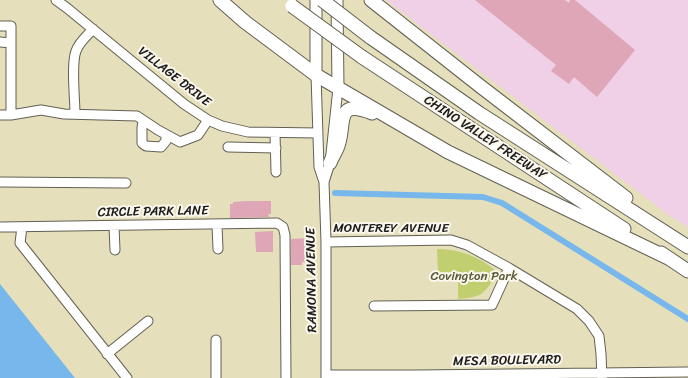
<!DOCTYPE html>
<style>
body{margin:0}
canvas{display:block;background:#e5dfbb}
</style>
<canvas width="688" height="378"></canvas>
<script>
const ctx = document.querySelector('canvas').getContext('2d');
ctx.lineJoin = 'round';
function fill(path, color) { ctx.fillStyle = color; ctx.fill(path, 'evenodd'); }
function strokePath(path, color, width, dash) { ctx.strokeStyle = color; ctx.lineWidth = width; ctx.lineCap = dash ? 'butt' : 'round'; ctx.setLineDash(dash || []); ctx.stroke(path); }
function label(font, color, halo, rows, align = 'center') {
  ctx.font = font + ' Sriracha,sans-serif'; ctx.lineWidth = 4; ctx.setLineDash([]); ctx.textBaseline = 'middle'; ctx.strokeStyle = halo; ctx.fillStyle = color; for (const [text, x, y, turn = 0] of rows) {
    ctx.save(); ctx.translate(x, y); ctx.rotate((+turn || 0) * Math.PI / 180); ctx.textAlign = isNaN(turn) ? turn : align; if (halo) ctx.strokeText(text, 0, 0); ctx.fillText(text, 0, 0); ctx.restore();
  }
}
fill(new Path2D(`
 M386 0H688V227L670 216Z`), '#efd0e7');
fill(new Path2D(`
 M437 249C458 249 478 256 495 270L496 276C483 295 482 297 458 299V274H438Z`), '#c2cf71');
fill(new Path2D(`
 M0 284 75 378H0Z`), '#77b7eb');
strokePath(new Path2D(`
 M335 193 483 197 502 203 688 319`), '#77b7eb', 6);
fill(new Path2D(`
 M475 0H565L569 3 570 0H575L635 50 597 97 574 77 569 84 551 71 556 65Z
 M247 201H271V214H268L269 217 230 218V204H233V202Z
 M273 231V252H256L255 232Z
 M307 238 305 262H302V265H291V239Z`), '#dea6b6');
const minor = new Path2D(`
 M56 0 67 8 184 104 208 120 222 126 248 132 318 133
 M0 26H11V115
 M0 42 11 43
 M316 75 319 167 324 182 326 242V378
 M75 114C75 99 71 64 76 51 79 42 87 36 93 29
 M0 115H11L41 110 64 114 137 116 158 130 180 142 198 135 208 120
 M143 120 142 128V143L146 146 161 147 166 141V135
 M275 133 276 172
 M228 147 276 148
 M0 182 126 183
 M324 182 330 163 338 88
 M217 225 218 249
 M114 226 115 250
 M0 227 277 223 283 227 285 235 286 378
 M22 227 20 243 127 378
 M326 242 451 240 467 245 509 268 577 309 589 321 599 336 601 354 602 378
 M374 306 492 305 509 268
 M216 340V378
 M107 354 148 321
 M327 375H418L688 372`);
const major = new Path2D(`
 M316 0V75
 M337 0 338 88`);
const highway = new Path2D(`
 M220 0 245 22 316 75 448 152 668 258
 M371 0 480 86 626 198
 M370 37 479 113 688 247
 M362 57 624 229
 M330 163C332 157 336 152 338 146 346 124 334 98 372 113
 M661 253 688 271`);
strokePath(minor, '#626054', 11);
strokePath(major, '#626054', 13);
strokePath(highway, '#626054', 15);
strokePath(minor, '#fff', 9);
strokePath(major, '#fff', 11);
strokePath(highway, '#fff', 13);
const highwayBridge = new Path2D(`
 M322 0 370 37
 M292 6 362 57`);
strokePath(highwayBridge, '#626054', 15, []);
strokePath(highwayBridge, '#fff', 13);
label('13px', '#1c1c1c', '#fbf7ec', [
 ["VILLAGE DRIVE",174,77,38],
 ["CHINO VALLEY FREEWAY",485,138,33],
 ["CIRCLE PARK LANE",153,212,-1],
 ["MONTEREY AVENUE",391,229],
 ["RAMONA AVENUE",312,280,-91],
 ["MESA BOULEVARD",507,361,-1]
]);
label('13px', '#565b3a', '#fbf7ec', [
 ["Covington Park",474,277]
]);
</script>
